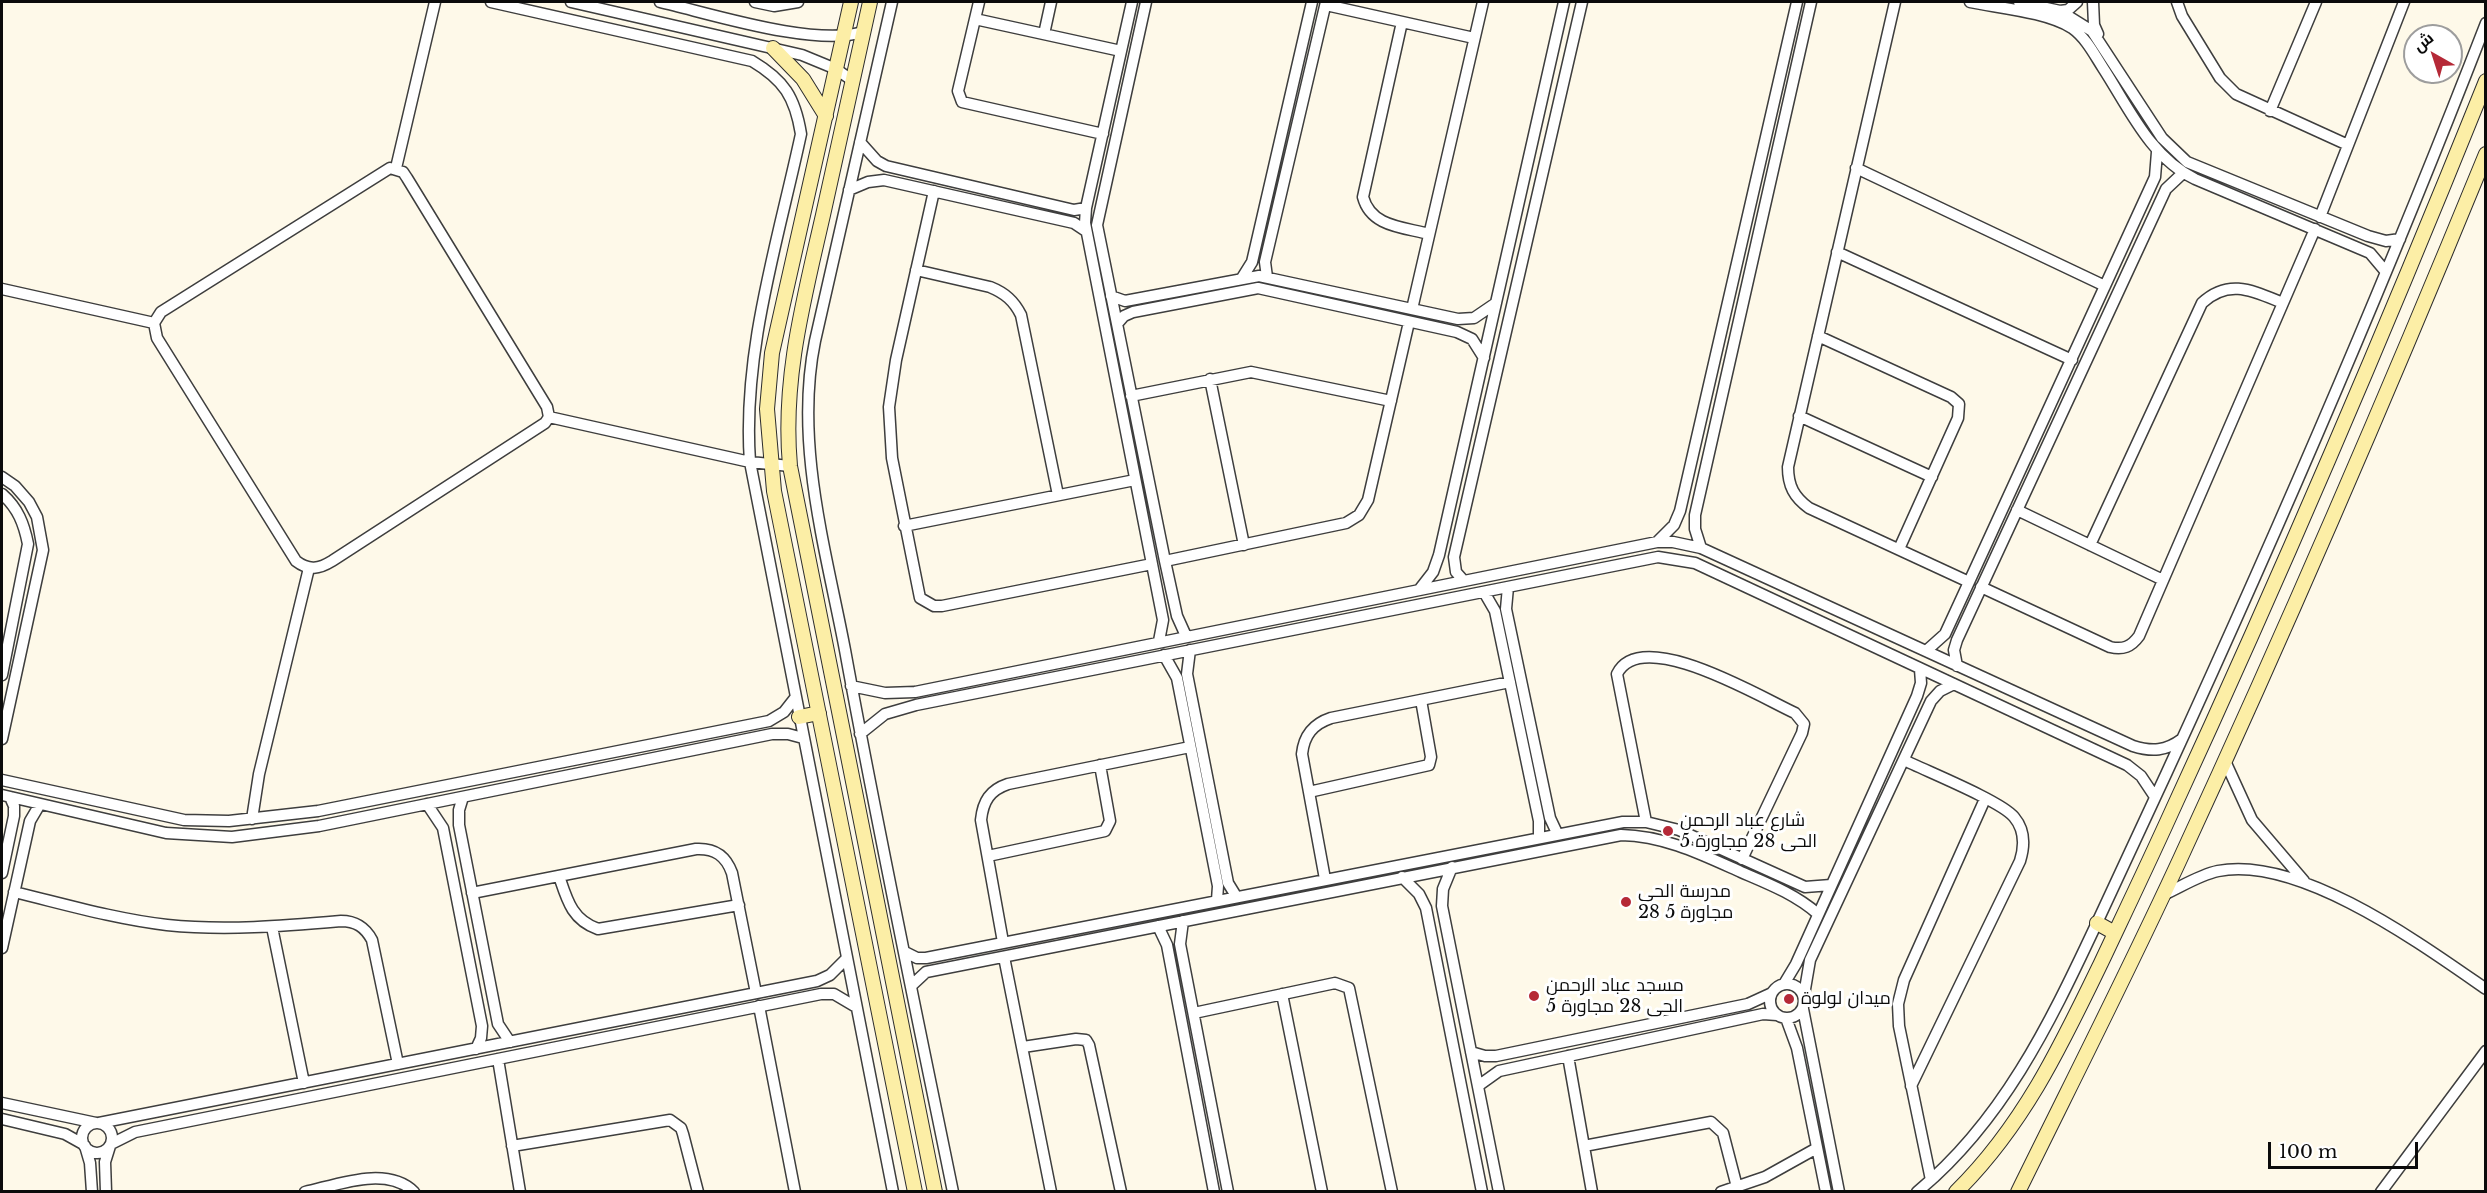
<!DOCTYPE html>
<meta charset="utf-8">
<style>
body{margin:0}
#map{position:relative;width:2487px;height:1193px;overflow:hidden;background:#fef9e9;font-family:"Libre Baskerville",Cairo,serif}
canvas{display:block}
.frame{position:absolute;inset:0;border:3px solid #0b0b0b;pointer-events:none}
.north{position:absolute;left:2403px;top:24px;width:60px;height:60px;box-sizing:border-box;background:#fff;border:2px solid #9d9d9d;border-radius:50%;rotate:321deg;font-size:16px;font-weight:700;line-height:24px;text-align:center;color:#0b0b0b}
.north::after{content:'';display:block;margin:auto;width:21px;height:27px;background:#b52937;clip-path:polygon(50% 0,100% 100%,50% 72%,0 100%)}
.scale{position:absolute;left:2268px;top:1142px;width:150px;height:27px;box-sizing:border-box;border:3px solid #0b0b0b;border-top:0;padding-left:8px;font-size:18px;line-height:21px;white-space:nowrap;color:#0b0b0b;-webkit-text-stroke:4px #fff;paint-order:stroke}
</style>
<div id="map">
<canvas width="2487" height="1193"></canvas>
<div class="frame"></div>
<div class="north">ش</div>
<div class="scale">100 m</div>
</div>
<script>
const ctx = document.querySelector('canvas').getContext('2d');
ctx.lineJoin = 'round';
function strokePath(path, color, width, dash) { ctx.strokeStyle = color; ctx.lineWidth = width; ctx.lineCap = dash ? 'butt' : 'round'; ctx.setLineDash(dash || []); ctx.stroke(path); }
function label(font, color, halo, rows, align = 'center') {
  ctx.font = font + ' "Libre Baskerville",Cairo,serif'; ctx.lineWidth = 6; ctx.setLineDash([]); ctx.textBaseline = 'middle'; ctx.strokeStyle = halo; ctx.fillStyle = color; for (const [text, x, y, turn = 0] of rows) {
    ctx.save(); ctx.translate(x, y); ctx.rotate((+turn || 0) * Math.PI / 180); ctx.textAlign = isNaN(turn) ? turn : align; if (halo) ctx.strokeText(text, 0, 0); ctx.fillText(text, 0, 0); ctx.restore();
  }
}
const street = new Path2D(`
 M491 2 752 61C784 80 795 97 801 134 778 241 742 353 750 462L893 1192
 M571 2 802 55 836 69 853 81
 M660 2C712 14 814 47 863 32
 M755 2 774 6 798 2
 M892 2 815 341C794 443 826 550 845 650 878 831 916 1011 953 1192
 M979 2 958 91 962 102 1103 134
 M1132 2 1086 208 1085 223 1163 620 1159 641
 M1146 2 1097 225 1165 561 1177 616 1186 636
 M1895 2 1788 467C1788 486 1794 497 1809 508L1969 582
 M1970 2C1999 8 2047 12 2072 28 2086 38 2094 54 2103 68 2129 108 2150 157 2195 179L2370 253 2386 272
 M2019 2 2060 11 2092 31 2162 138 2187 162 2368 236 2386 241 2400 239
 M2093 2 2094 25 2098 34
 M2177 2 2182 16 2220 78 2236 94 2348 145
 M1326 5 1474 38
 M2060 11 2068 10 2077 2
 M975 19 1121 51
 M1402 22 1363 197C1371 227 1403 227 1429 234
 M1044 34 1051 2
 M2270 111 2316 2
 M860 142 877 161 886 166 1074 210 1086 208
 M390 168 403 172 407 178 547 407 549 417 545 423 332 561C319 569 309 571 296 561L157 338 154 323 161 312Z
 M396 168 435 2
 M1856 168 2105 286
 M849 190 868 182 884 180 1074 223 1086 231
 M934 191 896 360 889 407 892 458 920 598 934 606H942L1152 564
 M2320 217 2404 2
 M1837 252 2072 360
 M916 270 990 287C1005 293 1014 301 1021 315L1058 495
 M1267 277 1265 262 1326 2
 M1242 278 1252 262 1312 2
 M2 289 154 323
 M1111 296 1125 301 1259 276 1458 319 1474 318 1496 303
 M1412 309 1483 2
 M1117 324 1124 316 1133 312 1258 288 1457 332 1472 339 1484 358
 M1818 336 1951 397 1959 404 1958 418 1899 549
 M1210 379 1244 545
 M1131 396 1251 372 1391 401
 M1799 416 1932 477
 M549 417 750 462 790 466
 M2 477 15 486 29 502 37 517 43 550 2 739
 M2 494C18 508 24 524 28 544L2 675
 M2017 510 2163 580
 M904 526 1135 480
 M1657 542 1674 525 1680 511 1797 2
 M2090 545 2202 303C2229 278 2253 291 2283 303
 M1701 548 1695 529V515L1811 2
 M1165 561 1346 523 1359 515 1368 500 1409 322
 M1464 581 1456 572 1454 557 1582 2
 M1508 587 1506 609 1550 818 1557 833
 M1981 587 2110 647C2123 650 2131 647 2139 636L2315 229
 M1419 590 1433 572 1439 555 1564 2
 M1484 592 1495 611 1539 821V836
 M1190 650 1187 674 1228 883 1236 896
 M1926 651 1945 634 1969 582 2155 177 2157 152
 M1164 655 1177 678 1218 886 1217 900
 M1957 666 1954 650 1957 640 2166 189 2183 173
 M851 686 885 693 915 692 1657 542H1673L1701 548 2133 746C2152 752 2166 751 2182 739
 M860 734 885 714 916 705 1658 557 1695 563 2127 765 2141 776 2155 797
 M1904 760C1926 771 2001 801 2014 817 2025 830 2025 845 2020 861L1911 1086
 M2225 761 2252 820 2304 881
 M2 780 184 820 229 821 318 811 769 721 784 712 795 698
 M1309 792 1429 765 1431 757 1421 700
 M2 795 166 833 232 837 319 826 772 734H788L803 738
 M463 797 459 810V825L498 1024 510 1042
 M427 804 443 828 482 1026 481 1038 476 1049
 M252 819 259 774 309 568
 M1646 822 1617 674C1641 625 1762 698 1795 713L1804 724 1802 733 1742 859
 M988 856 1105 831 1110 821 1100 765
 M1452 867 1443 889 1442 906 1499 1192
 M2 873 14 816V806L10 797
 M559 876C567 900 572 920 598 929L739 905
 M1402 877 1419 894 1426 908 1482 1192
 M1325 879 1302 754C1304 735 1313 724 1331 718L1510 682
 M14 892C64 904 115 919 167 925 225 931 283 926 341 921 356 921 365 927 372 940L398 1064
 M472 893 696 849C715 848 726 856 732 873L756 993
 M2163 895C2181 887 2199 875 2218 871 2299 855 2421 944 2486 989
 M1183 921 1180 944 1228 1192
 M1158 926 1167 945 1214 1192
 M272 927 304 1083
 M1003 942 981 820C983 801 990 790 1008 784L1190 747
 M2 948 30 821 40 804
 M905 952 917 958H926L1623 822H1646L1679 830 1805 887 1831 885
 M1004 957 1051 1192
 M1770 1001a17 17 0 1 1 34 0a17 17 0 1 1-34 0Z
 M1784 984 1796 964 1917 696 1921 683 1920 669
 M911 986 926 972 1621 835C1665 836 1701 854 1741 872 1769 884 1795 894 1818 914
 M1282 994 1322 1192
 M1804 995 1810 960 1931 701 1940 691 1954 684
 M759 1006 795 1192
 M1803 1009 1839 1192
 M1194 1013 1335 983 1349 988 1392 1192
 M1786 1018 1797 1048 1826 1192
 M1023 1047 1076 1039 1086 1040 1089 1045 1121 1192
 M1471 1052 1485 1056H1496L1748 1004 1772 993
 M1568 1056 1592 1192
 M498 1059 520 1192
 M1478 1086 1499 1071 1763 1014 1777 1015
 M2 1103 96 1123
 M2 1119 65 1134 83 1144
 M99 1123 817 981 830 975 847 958
 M82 1138a15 15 0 1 1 30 0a15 15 0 1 1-30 0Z
 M111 1144 135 1132 821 994H834L856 1007
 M85 1146 90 1163 92 1192
 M512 1146 670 1120 681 1128 683 1134 698 1192
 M1584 1146 1711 1122 1723 1133 1737 1187
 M1931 1180 1899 1026 1898 1004 1904 980 1985 799
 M106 1192 105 1162 110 1146
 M305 1192C337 1185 387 1165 414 1192
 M1721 1192 1765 1177 1817 1148
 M1917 1192C2002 1122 2049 1025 2095 927 2119 876 2143 824 2167 772 2280 526 2388 276 2486 23
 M2381 1192 2486 1051`);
const secondary = new Path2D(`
 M851 2 772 353 767 409 774 491 915 1192
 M870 2C854 72 839 144 823 215 804 299 782 379 790 466L935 1192
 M773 48 803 79 826 116
 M799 717 819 713
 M2097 923 2115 933
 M1956 1192C2023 1126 2061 1046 2101 963 2125 912 2149 862 2172 811 2283 570 2387 327 2486 81
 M2018 1192C2073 1080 2129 970 2181 857 2288 625 2389 391 2486 154`);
strokePath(street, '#3e3e3e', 13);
strokePath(secondary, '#2d2d2d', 16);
strokePath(street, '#fff', 10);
strokePath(secondary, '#fceea6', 14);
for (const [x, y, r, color] of [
 [1668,831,6,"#b52937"],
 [1626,902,6,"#b52937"],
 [1534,996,6,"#b52937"],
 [1789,999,6,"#b52937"]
]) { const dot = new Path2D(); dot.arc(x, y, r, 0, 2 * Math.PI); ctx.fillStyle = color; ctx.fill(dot); strokePath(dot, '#fff', 2); }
label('18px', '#0b0b0b', '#fff', [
 ["شارع عباد الرحمن",1680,821],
 ["الحى 28 مجاورة 5",1680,842],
 ["مدرسة الحى",1638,892],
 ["28 مجاورة 5",1638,913],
 ["مسجد عباد الرحمن",1546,986],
 ["الحى 28 مجاورة 5",1546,1007],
 ["ميدان لولوة",1801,999]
], 'left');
</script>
